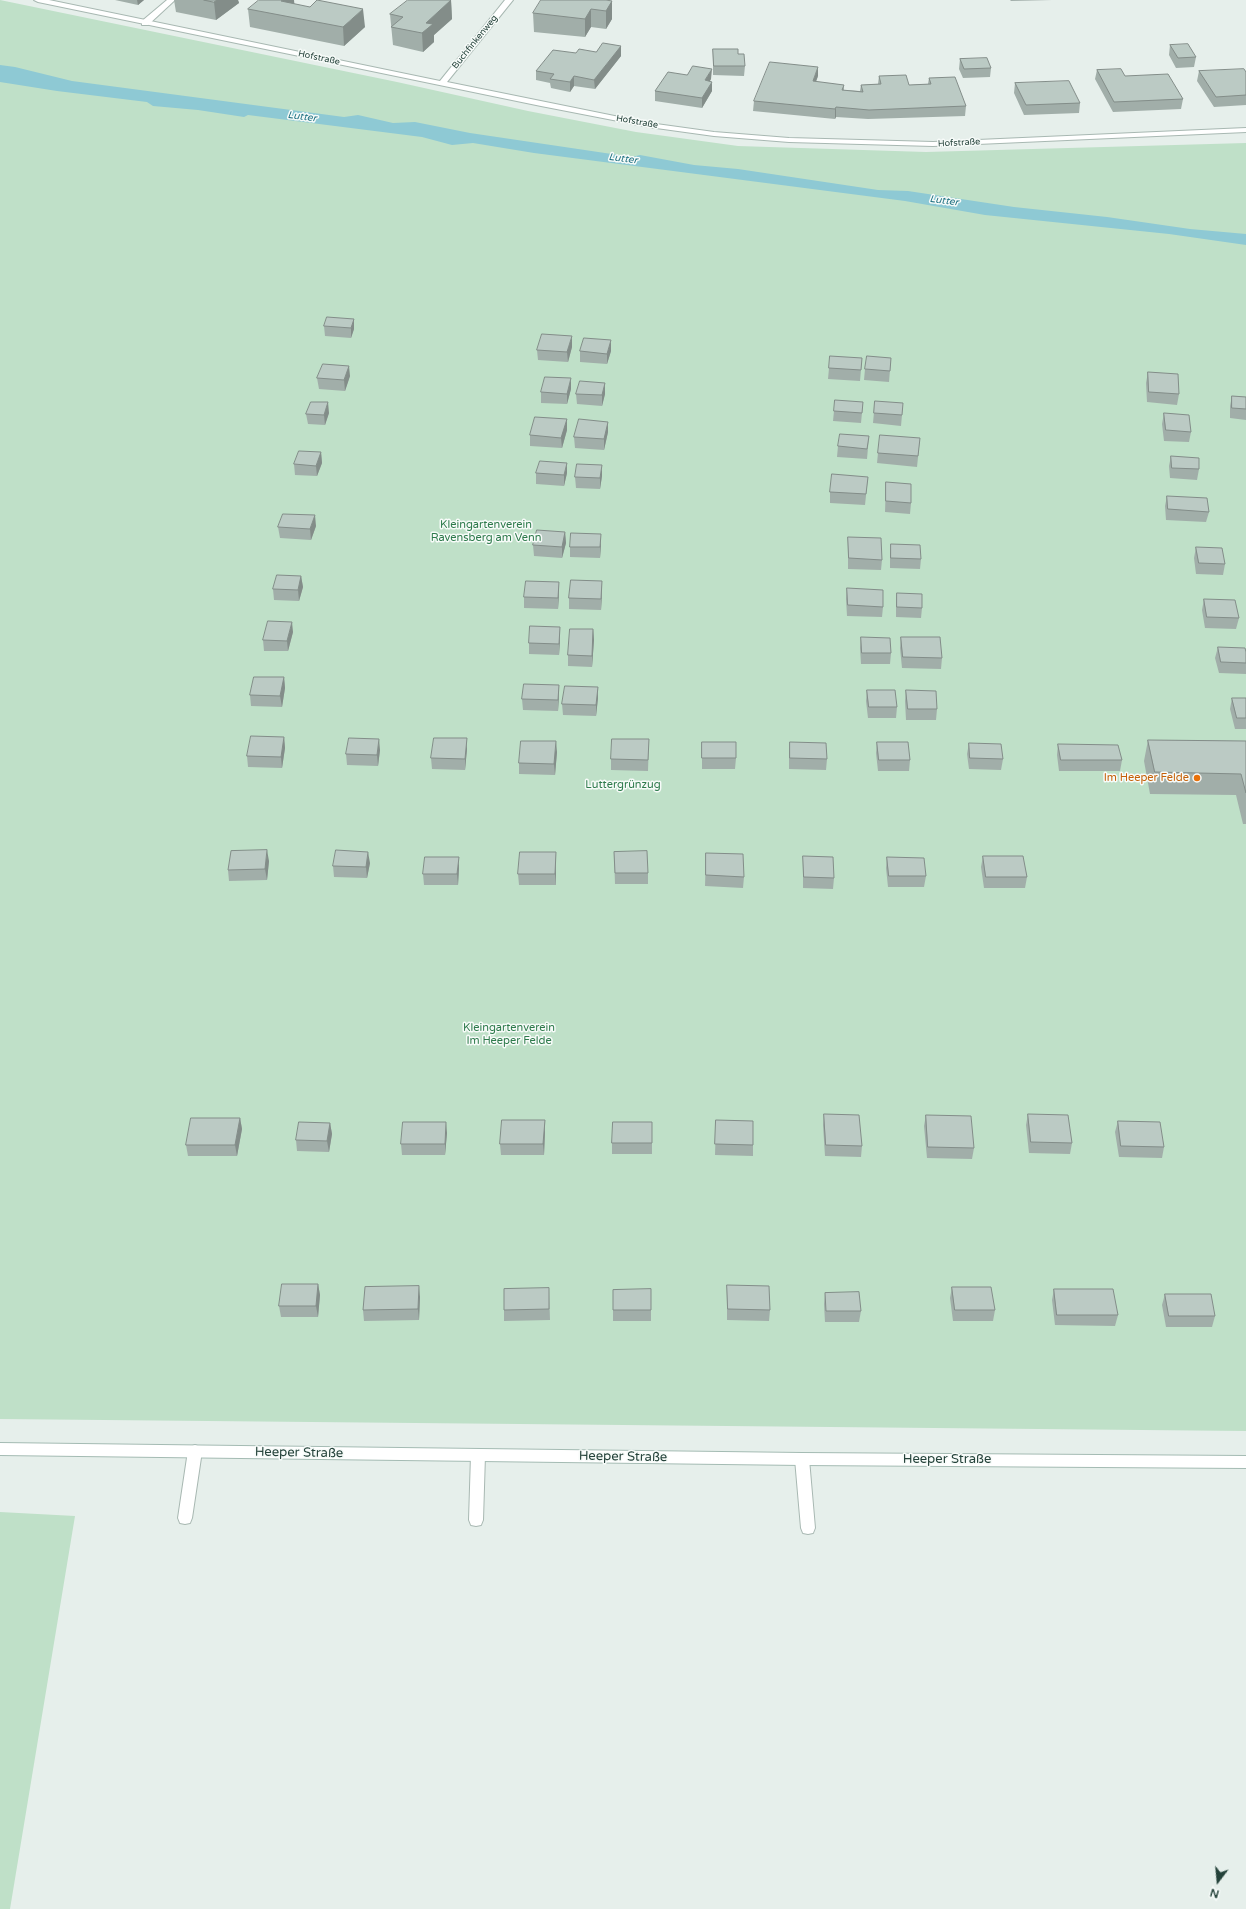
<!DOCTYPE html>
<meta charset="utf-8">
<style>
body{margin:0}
#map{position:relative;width:1246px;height:1909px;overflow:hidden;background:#e6efeb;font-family:"Varela Round",sans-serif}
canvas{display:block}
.north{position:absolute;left:1198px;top:1861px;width:40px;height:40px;-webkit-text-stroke:3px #f7fbf9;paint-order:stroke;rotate:196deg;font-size:11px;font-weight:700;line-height:16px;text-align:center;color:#24423a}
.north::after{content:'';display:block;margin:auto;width:14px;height:18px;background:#24423a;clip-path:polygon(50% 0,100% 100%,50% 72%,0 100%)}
</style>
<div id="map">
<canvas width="1246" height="1909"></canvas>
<div class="north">N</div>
</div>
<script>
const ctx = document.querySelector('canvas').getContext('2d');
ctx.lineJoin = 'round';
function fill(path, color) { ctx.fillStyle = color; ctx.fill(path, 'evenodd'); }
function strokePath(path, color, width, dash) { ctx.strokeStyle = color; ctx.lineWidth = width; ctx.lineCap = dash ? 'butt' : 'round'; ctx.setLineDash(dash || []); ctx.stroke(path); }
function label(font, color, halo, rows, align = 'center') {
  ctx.font = font + ' "Varela Round",sans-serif'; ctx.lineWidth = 3; ctx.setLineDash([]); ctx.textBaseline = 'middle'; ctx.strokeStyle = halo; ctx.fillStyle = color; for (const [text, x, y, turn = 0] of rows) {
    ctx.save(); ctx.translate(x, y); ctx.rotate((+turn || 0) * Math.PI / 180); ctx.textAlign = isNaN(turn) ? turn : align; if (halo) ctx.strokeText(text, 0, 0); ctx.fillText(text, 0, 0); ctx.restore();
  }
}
fill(new Path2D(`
 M0 0 397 82 528 111 636 132 738 146 926 152 1246 143V1431L0 1419Z
 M0 1512 75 1516 10 1909H0Z`), '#bfe0c8');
fill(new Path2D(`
 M0 65 15 67 72 81 344 117 358 115 393 123 415 122 470 133 632 157 640 155 694 165 738 169 878 190 908 191 1014 207 1107 217 1190 229 1246 234V245L1169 234 985 215 905 201 534 153 473 143 452 145 422 137 248 115 244 117 198 110 153 106 147 102 57 91 0 82Z`), '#8ec9d4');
const lane = new Path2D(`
 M167 0H175L148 25H142V21Z
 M195 1445 200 1447 202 1451 192 1518 190 1523 185 1524 180 1523 178 1518 188 1451 190 1447Z
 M478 1449 483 1451 485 1455 483 1520 481 1525 476 1526 471 1525 469 1520 471 1455 473 1451Z
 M802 1453 807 1455 809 1459 815 1528 813 1533 808 1534 803 1533 801 1528 795 1459 797 1455Z`);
const street = new Path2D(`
 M34 0H49L440 81 505 0H513L447 82 649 123 714 132 789 138 933 142 1246 128V132L933 146 789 142 714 136 649 127 541 106 38 2Z`);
const secondary = new Path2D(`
 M0 1443 802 1453 1246 1456V1468L802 1465 0 1455Z`);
strokePath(lane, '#a8b8b2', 2);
strokePath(street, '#a8b8b2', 2);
strokePath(secondary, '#a4bbb3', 2);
fill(lane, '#fff');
fill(street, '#fff');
fill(secondary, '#fff');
fill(new Path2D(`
 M115 0H144L138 5Z
 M174 0H238L239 3 216 20 176 12Z
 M451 0 452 19 434 35V42L423 52 393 45 390 14Z
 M1010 0H1052L1011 1Z
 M612 1V19L606 29 591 27 585 37 534 32 533 13Z
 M294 4 365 27 344 46 250 27 248 9Z
 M1170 45 1196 57 1194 67 1176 68 1169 55Z
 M621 46V56L595 89 574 86 570 92 551 88 550 83 536 80V71L576 53 596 52Z
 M713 49 738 54 745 66 744 76 713 75Z
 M960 59 991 68 990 77 963 78 959 69Z
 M1097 70 1125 76 1183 99 1181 109 1113 112 1095 79Z
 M1199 71 1246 72V105L1214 107 1197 81Z
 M818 76 816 82 844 85V90L860 91 861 85 878 84 879 76 909 85 928 84 929 78 966 106 965 116 868 119 836 117 835 119 753 111 754 101Z
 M711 79 710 81 712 91 702 108 655 101V91Z
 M1015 83 1080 103 1079 113 1024 115 1014 93Z
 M354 319V329L351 338 325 336 324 326Z
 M572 347 568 362 538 360 537 350Z
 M580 351H611L607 364 580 362Z
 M862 358 860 381 828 379 829 368Z
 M891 358 889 382 864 380 865 369Z
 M1148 372 1179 394 1177 405 1147 402 1146 383Z
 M350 376 345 391 319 389 317 378Z
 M605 383V394L602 406 577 404 576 394Z
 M571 389 567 404 541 403V392Z
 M1232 396 1246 397V420L1230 418V406Z
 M875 401 902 415 901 426 873 423Z
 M863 402 861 423 833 421 834 411Z
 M329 413 325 425 308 424 306 414Z
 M1164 413 1191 432 1189 442 1164 441 1162 424Z
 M567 419V430L562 448 530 446V435Z
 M608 422V432L604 450 575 448 574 437Z
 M869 436 867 459 837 457 838 446Z
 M920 438 917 467 877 463 878 453Z
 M321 452 322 463 317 476 295 475 294 464Z
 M1171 456 1199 469 1197 480 1170 478 1169 466Z
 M536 473H567L564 486 536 484Z
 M602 476 600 489 576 488 575 477Z
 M868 477 865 505 830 503V492Z
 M886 482 911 503 910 514 885 512Z
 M1167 496 1209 512 1206 522 1166 520 1165 506Z
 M316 526 311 540 280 538 278 527Z
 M565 532 566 543 562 558 534 556 533 545Z
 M848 537 882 560 881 570 848 569Z
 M601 544 600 558 570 557V547Z
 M891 544 921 559 920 569 890 568V554Z
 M1196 547 1225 564 1223 575 1196 574 1194 558Z
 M301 576 303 587 299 601 274 600 273 589Z
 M602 581V592L601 610 569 609V598Z
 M559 582V593L558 609 524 608V597Z
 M847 588 883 607 882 617 847 616 846 599Z
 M897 593 922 608 921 618 896 617V604Z
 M1204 599 1239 618 1236 629 1205 628 1202 610Z
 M560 627V638L559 655 529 654V643Z
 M593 629 594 640 592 667 568 666V655Z
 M293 632 288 651H264L263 640Z
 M861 637 891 653 890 664H861L860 648Z
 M901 637 942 658 941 669 902 668 900 648Z
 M1218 647 1246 652V674L1219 673 1215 658Z
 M284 677 285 688 282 707 251 706 250 695Z
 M559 685 558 711 523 710 522 699Z
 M598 687V698L596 716 563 715 562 704Z
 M867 690 897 707 896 718H868L866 701Z
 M906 690 937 709 936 720H906L905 701Z
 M1232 698H1246V729H1235L1230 709Z
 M284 737 285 748 282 768 248 767 247 756Z
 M649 739 648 771 611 770V759Z
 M1148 740 1246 741V824H1243L1236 795 1150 794 1144 761Z
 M702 742 736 758 735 769H702Z
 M790 742 827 759 826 770 789 769V753Z
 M877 742 910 760 909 771H878L876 753Z
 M969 743 1003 759 1001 770 969 769 967 754Z
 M1058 744 1122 760 1120 771H1059L1057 755Z
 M467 749 465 770 432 769 431 758Z
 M380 750 378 766 347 765 346 754Z
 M557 752 555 775 519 774V763Z
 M556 852V885H519L518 874Z
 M614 852 648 873V884H615Z
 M706 853 744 877 743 888 705 886Z
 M803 856 834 878 833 889 803 888Z
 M983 856 1027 877 1025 888H984L981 867Z
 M887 857 926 876 924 887H888L886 868Z
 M269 861 267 880 229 881 228 870Z
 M370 863 367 878 334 877 333 866Z
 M459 868 458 885H424L423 874Z
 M824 1114 862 1146 861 1157 825 1156 823 1125Z
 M1028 1114 1072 1143 1070 1154 1029 1153 1026 1125Z
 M926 1115 974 1148 972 1159 927 1158 924 1126Z
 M240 1118 242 1129 237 1156H188L186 1145Z
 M545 1120V1131L544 1155H501L500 1144Z
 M716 1120 753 1145V1156L715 1155Z
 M1118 1121 1164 1147 1162 1158 1119 1157 1115 1132Z
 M652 1122V1154H612V1143Z
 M330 1123 332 1134 329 1152 297 1151 296 1140Z
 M447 1133 445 1155H402L401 1144Z
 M318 1284 320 1295 318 1317H281L279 1306Z
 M727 1285 770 1310 769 1321 727 1320Z
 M952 1287 995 1310 993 1321H953L950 1298Z
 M549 1288 550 1320 504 1321V1310Z
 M1054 1289 1118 1315 1115 1326 1055 1325 1052 1300Z
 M613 1290 651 1310V1321H613Z
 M825 1293 861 1311 859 1322H825L824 1304Z
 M1165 1294 1215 1316 1212 1327H1166L1162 1305Z
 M420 1297 419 1320 364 1321 363 1310Z`), '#a1aea9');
fill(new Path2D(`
 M137 0H144L138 5Z
 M217 0H238L239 3 216 20 214 2Z
 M283 0H294L295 10 281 1Z
 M451 0 452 19 434 35V42L423 52 422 33 426 23Z
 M612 1V19L606 29V11Z
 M363 9 365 27 344 46 343 27Z
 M591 9V27L585 37V19Z
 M621 46V56L595 89 594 80Z
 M818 67V76L812 91 813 81Z
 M712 69 711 79 704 90 705 80Z
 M574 76V86L570 92V82Z
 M712 82V91L702 108V98Z
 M836 107V117L835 119V109Z
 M354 319V329L351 338V328Z
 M572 336V347L568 362 567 352Z
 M611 340V351L607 364V354Z
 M349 366 350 376 345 391 344 380Z
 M571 378V389L567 404V394Z
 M605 383V394L602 406V395Z
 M328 402 329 413 325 425 324 415Z
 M567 419V430L562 448 561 438Z
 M608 422V432L604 450V439Z
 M321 452 322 463 317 476 316 466Z
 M567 463V473L564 486V475Z
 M602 465V476L600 489V478Z
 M315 515 316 526 311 540 310 529Z
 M565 532 566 543 562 558V547Z
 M601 534V544L600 558V547Z
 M301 576 303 587 299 601 298 590Z
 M602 581V592L601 610V599Z
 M559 582V593L558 609V598Z
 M292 622 293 632 288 651 287 641Z
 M560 627V638L559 655V644Z
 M593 629 594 640 592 667V656Z
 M284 677 285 688 282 707 280 696Z
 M559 685V696L558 711V700Z
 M598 687V698L596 716V705Z
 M284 737 285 748 282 768 281 757Z
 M467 738V749L465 770V759Z
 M379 739 380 750 378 766 377 755Z
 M556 741 557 752 555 775 554 764Z
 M267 850 269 861 267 880 265 869Z
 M368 852 370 863 367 878 366 867Z
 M556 852V885L555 874Z
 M459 857V868L458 885 457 874Z
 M240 1118 242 1129 237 1156 235 1145Z
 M545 1120V1131L544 1155 543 1144Z
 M446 1122 447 1133 445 1155V1144Z
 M330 1123 332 1134 329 1152 327 1141Z
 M318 1284 320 1295 318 1317 316 1306Z
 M419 1286 420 1297 419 1320 418 1309Z`), '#838d89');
const building = new Path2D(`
 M204 0H217L214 2Z
 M259 0H283L281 1 310 7 317 0 363 9 343 27 248 9Z
 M408 0H451L426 23 433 24 422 33 391 27 403 17 390 14Z
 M541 0H606L612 1 606 11 591 9 585 19 533 13Z
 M603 43 621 46 594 80 574 76 570 82 550 79 554 74 536 71 553 50 576 53 579 49 596 52Z
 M1188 44 1196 57 1178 58 1170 45Z
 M713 49H738V54H744L745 66H714Z
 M987 58 991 68 964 69 960 59Z
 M770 62 818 67 813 81 844 85 842 90 863 92 861 85 881 84 879 76 906 75 909 85 931 84 929 78 955 77 966 106 869 110 836 107 835 109 754 101Z
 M693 66 712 69 705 80 712 82 702 98 655 91 668 72 687 75Z
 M1121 69 1125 76 1168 74 1183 99 1114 102 1097 70Z
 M1244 69 1246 72V95L1216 97 1199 71Z
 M1069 81 1080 103 1026 105 1015 83Z
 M327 317 354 319 351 328 324 326Z
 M542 334 572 336 567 352 537 350Z
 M584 338 611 340 607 354 580 351Z
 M830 356 862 358 861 370 829 368Z
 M867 356 891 358 890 371 865 369Z
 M323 364 349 366 344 380 317 378Z
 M1148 372 1178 374 1179 394 1149 392Z
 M545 377 571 378 567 394 541 392Z
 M580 381 605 383 602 395 576 394Z
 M1232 396 1246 397V409L1232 408Z
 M835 400 863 402 862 413 834 411Z
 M875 401 903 403 902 415 874 413Z
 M311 402H328L324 415 306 414Z
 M1164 413 1189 415 1191 432 1166 430Z
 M535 417 567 419 561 438 530 435Z
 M579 419 608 422 604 439 574 437Z
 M840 434 869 436 867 449 838 446Z
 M880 435 920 438 918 456 878 453Z
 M299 451 321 452 316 466 294 464Z
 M1171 456 1199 458V469L1172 468Z
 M540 461 567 463 564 475 536 473Z
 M577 464 602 465 600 478 575 477Z
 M832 474 868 477 866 494 830 492Z
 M886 482 911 484V503L886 501Z
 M1167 496 1207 498 1209 512 1168 509Z
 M283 514 315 515 310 529 278 527Z
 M537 530 565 532 562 547 533 545Z
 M571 533 601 534 600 547H570Z
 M848 537 881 538 882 560 849 558Z
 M891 544 920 545 921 559 891 558Z
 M1196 547 1222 548 1225 564 1199 563Z
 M277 575 301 576 298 590 273 589Z
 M571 580 602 581 601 599 569 598Z
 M526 581 559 582 558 598 524 597Z
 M847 588 883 590V607L848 605Z
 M897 593 922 594V608L897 607Z
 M1204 599 1235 600 1239 618 1207 617Z
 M268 621 292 622 287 641 263 640Z
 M530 626 560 627 559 644 529 643Z
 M570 629H593L592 656 568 655Z
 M861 637 890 638 891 653H862Z
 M901 637H940L942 658 903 657Z
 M1218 647 1245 648 1246 652V663L1221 662Z
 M254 677H284L280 696 250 695Z
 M524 684 559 685 558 700 522 699Z
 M565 686 598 687 596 705 562 704Z
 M867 690H895L897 707H869Z
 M906 690 936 691 937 709H908Z
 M1232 698H1246V718H1237Z
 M251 736 284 737 281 757 247 756Z
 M349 738 379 739 377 755 346 754Z
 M434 738H467L465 759 431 758Z
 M612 739H649L648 760 611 759Z
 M1148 740 1246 741V793L1241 774 1155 772Z
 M521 741H556L554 764 519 763Z
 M702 742H736V758H702Z
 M790 742 826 743 827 759 790 758Z
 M877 742H908L910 760H879Z
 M969 743 1001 744 1003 759 970 758Z
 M1058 744 1118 745 1122 760H1061Z
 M267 850 265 869 228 870 231 851Z
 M336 850 368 852 366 867 333 866Z
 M647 851 648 873H615L614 852Z
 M520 852H556L555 874H518Z
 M706 853 743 854 744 877 706 875Z
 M803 856 833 857 834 878 804 877Z
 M983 856H1023L1027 877H986Z
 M425 857H459L457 874H423Z
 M887 857 924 858 926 876H889Z
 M824 1114 859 1115 862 1146 826 1145Z
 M1028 1114 1068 1115 1072 1143 1031 1142Z
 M926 1115 971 1116 974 1148 928 1147Z
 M191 1118H240L235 1145H186Z
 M502 1120H545L543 1144H500Z
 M716 1120 753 1121V1145L715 1144Z
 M1118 1121 1160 1122 1164 1147 1121 1146Z
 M299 1122 330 1123 327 1141 296 1140Z
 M403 1122H446L445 1144H401Z
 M613 1122H652V1143H612Z
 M282 1284H318L316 1306H279Z
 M727 1285 769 1286 770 1310 728 1309Z
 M419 1286 418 1309 363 1310 365 1287Z
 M952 1287H991L995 1310H955Z
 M549 1288V1309L504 1310V1289Z
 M651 1289V1310H613V1290Z
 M1054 1289H1113L1118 1315H1057Z
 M859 1292 861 1311H826L825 1293Z
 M1165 1294H1211L1215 1316H1169Z`);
fill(building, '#bbcac4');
strokePath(building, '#838d89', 1);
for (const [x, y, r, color] of [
 [1197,778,4,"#e8710a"]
]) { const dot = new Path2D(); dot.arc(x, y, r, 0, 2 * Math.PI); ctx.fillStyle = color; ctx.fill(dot); strokePath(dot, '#f7fbf9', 1.5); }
label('9px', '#24423a', '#f7fbf9', [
 ["Buchfinkenweg",475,42,-51],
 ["Hofstraße",319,58,12],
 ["Hofstraße",637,122,10],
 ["Hofstraße",959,143,-3]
]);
label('italic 10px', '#1c6f80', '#f7fbf9', [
 ["Lutter",302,117,7],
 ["Lutter",623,159,7],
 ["Lutter",944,201,7]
]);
label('11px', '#2d7a4b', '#f7fbf9', [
 ["Kleingartenverein",486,525],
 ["Ravensberg am Venn",486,538],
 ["Luttergrünzug",623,785],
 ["Kleingartenverein",509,1028],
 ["Im Heeper Felde",509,1041]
]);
label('11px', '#c56008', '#f7fbf9', [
 ["Im Heeper Felde",1189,778]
], 'right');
label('13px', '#24423a', '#f7fbf9', [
 ["Heeper Straße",299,1453,1],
 ["Heeper Straße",623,1457,1],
 ["Heeper Straße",947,1460]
]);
</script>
